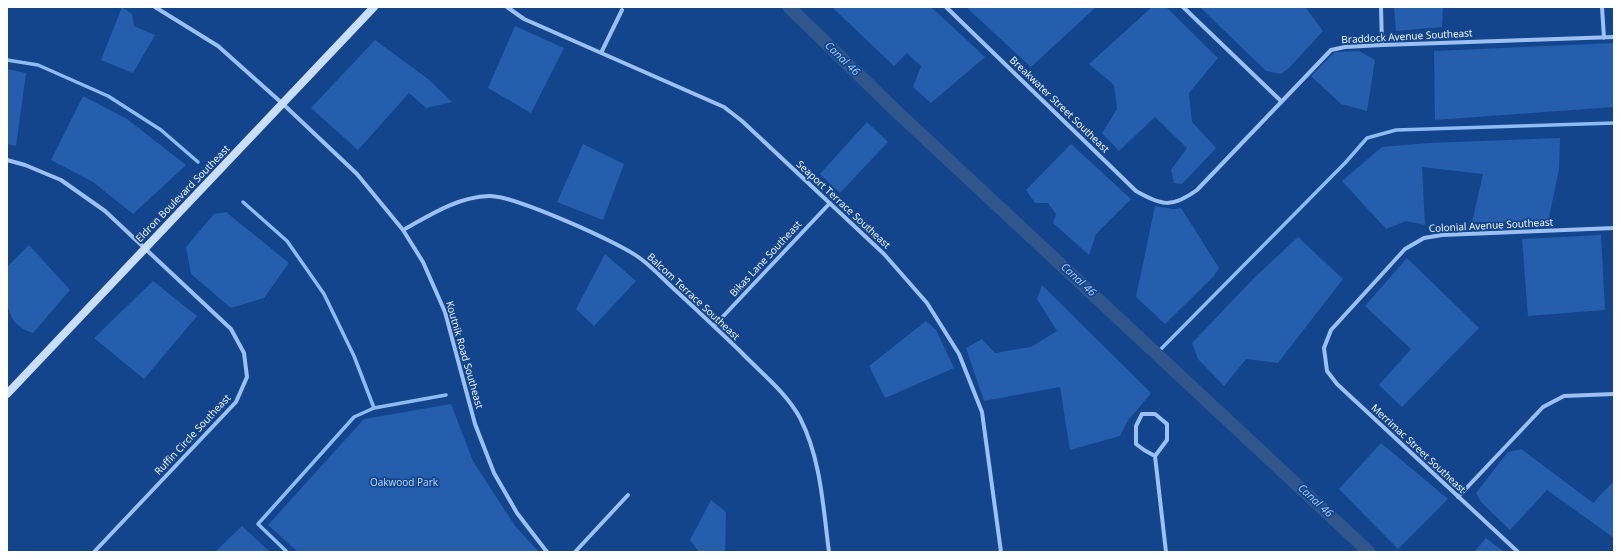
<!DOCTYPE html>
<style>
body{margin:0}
#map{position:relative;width:1621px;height:559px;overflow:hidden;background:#13458c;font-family:"Open Sans",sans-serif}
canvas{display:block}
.frame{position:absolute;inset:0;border:8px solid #fff;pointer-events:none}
</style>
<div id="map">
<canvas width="1621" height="559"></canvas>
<div class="frame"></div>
</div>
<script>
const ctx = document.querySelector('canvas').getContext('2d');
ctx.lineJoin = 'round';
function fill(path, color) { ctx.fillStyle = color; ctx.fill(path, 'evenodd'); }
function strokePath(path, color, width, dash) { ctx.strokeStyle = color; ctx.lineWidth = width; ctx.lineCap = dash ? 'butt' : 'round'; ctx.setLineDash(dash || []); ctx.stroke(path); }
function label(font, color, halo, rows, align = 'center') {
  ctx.font = font + ' "Open Sans",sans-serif'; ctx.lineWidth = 3.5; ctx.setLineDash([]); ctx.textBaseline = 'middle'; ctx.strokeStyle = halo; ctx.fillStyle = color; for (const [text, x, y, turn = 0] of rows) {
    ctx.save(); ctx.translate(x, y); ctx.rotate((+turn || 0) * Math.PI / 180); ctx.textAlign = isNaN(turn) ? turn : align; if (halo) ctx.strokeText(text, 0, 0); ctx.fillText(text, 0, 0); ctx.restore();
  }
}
fill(new Path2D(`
 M122 7 132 14 134 26 155 35 133 73 101 60Z
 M832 7H931L985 57 931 103 913 87 921 66 907 53 894 66Z
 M966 7H1096L1031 67Z
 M1152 7H1166L1218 58 1189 93 1192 122 1216 148 1182 184 1174 183 1171 170 1187 148 1155 117 1119 151 1102 133 1117 109 1114 85 1089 64Z
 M1200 7H1305L1323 31 1289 68 1281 74 1266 71Z
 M1394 7H1443L1442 27 1396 31Z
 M515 26 564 48 531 113 488 88Z
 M375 40 428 79 452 102 426 108 409 93 358 150 311 108Z
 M1614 43V107L1435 120 1434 51Z
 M1359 51 1375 60 1367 111 1341 104 1311 76 1335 52Z
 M7 69 26 73 16 146 7 144Z
 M83 96 127 119 186 165 133 214 93 182 51 160Z
 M867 122 888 142 840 193 820 174Z
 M1560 138 1559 169 1548 222H1472L1483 174 1422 167 1425 225 1406 221 1386 229 1342 181 1382 147 1429 143Z
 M583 144 624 164 603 220 557 202Z
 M1071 144 1131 199 1096 234 1089 255 1053 223 1056 214 1048 203H1035L1026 190Z
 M1155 206 1173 209 1181 208 1219 268 1214 276 1165 324 1136 297Z
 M226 212 289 263 264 298 231 308 191 274 186 247 214 214Z
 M1601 235 1605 310 1528 316 1522 239Z
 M1298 237 1343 279 1278 363 1246 359 1224 386 1198 359 1192 343 1255 277Z
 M29 245 70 290 33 333C1 323 7 295 7 267Z
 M605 254 636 281 594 326 576 309Z
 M1407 258 1479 328 1402 407 1379 385 1411 349 1365 306Z
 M153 281 197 316 144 379 94 338Z
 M1042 285 1151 393 1127 422 1120 436 1070 450 1060 387 984 401 966 348 982 339 995 353 1031 347 1057 331 1037 299Z
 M926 321 936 330 954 368 885 398 869 366Z
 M451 404 473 461 515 526 539 552H298L268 525 364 419Z
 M1381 443 1448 499 1398 549 1339 489Z
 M1521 449 1593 503 1614 481V538L1547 490 1510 530 1481 502 1476 493 1508 452Z
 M711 500 726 512 725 552H699L690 540Z
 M242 526 270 552H215Z
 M1486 538 1503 551 1474 552Z`), '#255eac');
strokePath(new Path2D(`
 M7 60 38 65 108 96 161 130 198 162
 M243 202 287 241 324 294 354 356 374 408
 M1157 353 1345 163 1367 138 1396 130 1614 123
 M287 552 258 524 354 417 374 408 446 395`), '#8dbbf4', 3.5);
strokePath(new Path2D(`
 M789 7 895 110 1369 552`), '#30568b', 13);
strokePath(new Path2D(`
 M155 7 218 46 283 104 357 174 403 230 423 262 445 312 475 424 494 473 517 513 547 552
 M507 7 524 19 724 107 742 121 884 254 927 303 959 354 982 412 1001 552
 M946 7 1136 191C1162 206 1172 208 1197 190L1331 50 1345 47 1382 45 1614 37
 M1183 7 1281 101
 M1381 7 1382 45
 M1602 7 1604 38
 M601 53 622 10
 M7 160 25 165 61 180 105 211 231 329 244 353 247 377 236 402 94 552
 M403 230C430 215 457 197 489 196 513 195 621 243 641 259 653 268 663 279 674 289 696 309 718 330 740 351 760 372 786 392 800 418 821 459 823 507 829 552
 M714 326 830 203
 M1142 414H1155L1167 424V440L1155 456 1144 450 1136 444V426Z
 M1155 456 1166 552
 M1458 497 1543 407 1564 396 1614 394
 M575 552 628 495
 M1518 552 1337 384 1327 371 1324 348 1331 330 1405 249 1424 238 1442 235 1614 228`), '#9bc0f1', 4);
strokePath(new Path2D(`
 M7 394 374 7`), '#cadefb', 8);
label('10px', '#fff', '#13458c', [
 ["Braddock Avenue Southeast",1407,37,-3],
 ["Breakwater Street Southeast",1059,105,44],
 ["Eldron Boulevard Southeast",183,194,-46],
 ["Seaport Terrace Southeast",843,205,43],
 ["Colonial Avenue Southeast",1491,226,-3],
 ["Bikas Lane Southeast",766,259,-47],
 ["Balcom Terrace Southeast",693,297,43],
 ["Koutnik Road Southeast",464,355,74],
 ["Ruffin Circle Southeast",193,435,-47],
 ["Merrimac Street Southeast",1418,449,43]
]);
label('10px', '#c2dbfc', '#13458c', [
 ["Oakwood Park",404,483]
]);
label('italic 11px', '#a7caf8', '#13458c', [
 ["Canal 46",842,59,44],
 ["Canal 46",1078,280,43],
 ["Canal 46",1315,501,43]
]);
</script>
